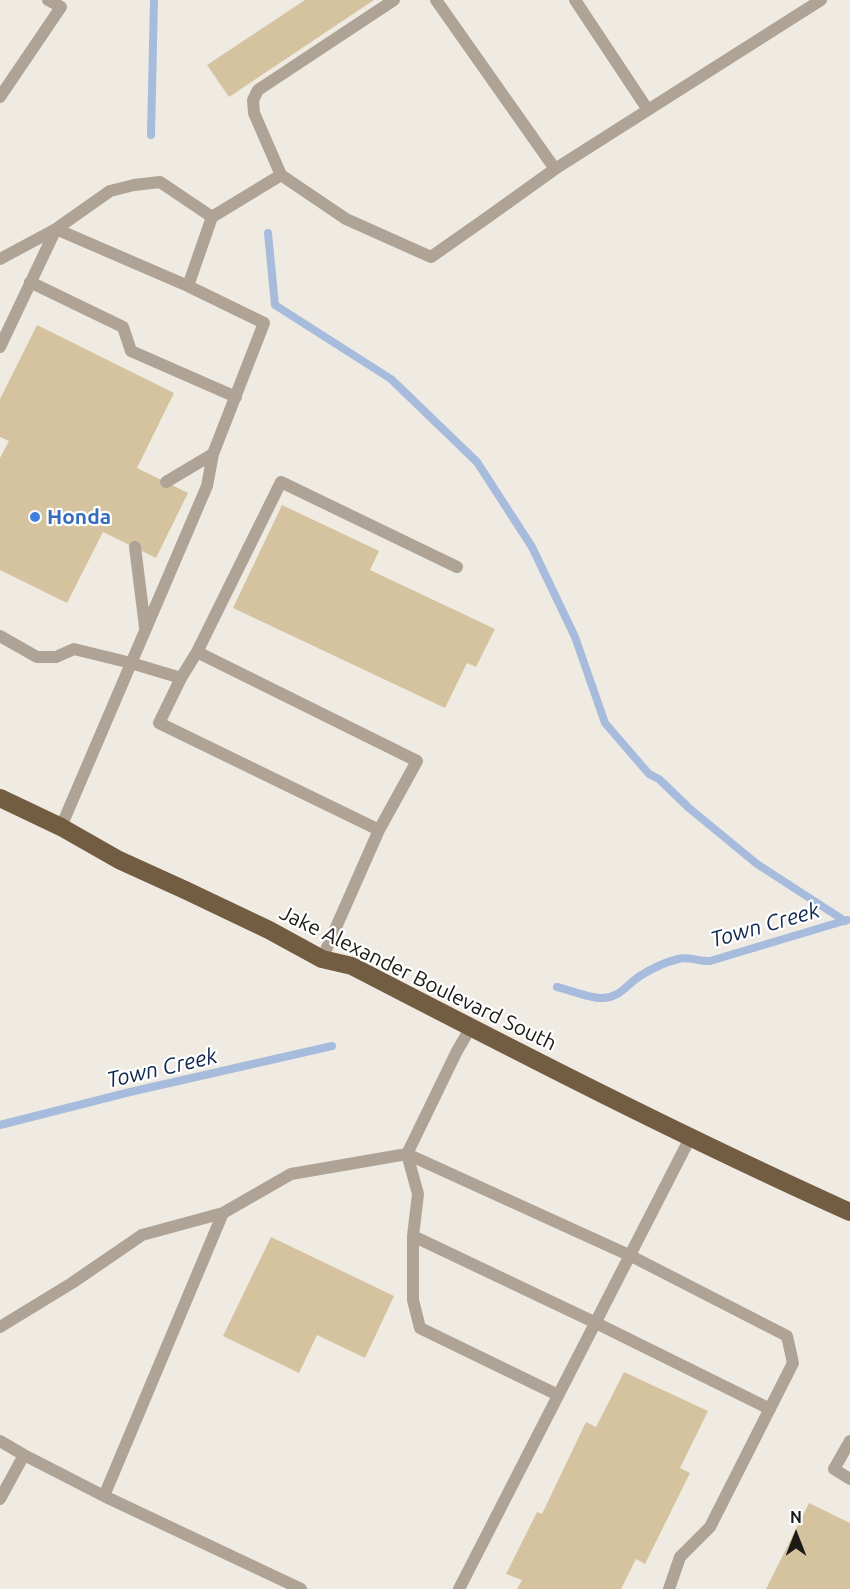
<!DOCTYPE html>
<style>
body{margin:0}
#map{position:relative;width:850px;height:1589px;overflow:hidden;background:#f0ebe2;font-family:Ubuntu,sans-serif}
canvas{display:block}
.north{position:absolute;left:766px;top:1505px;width:60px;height:60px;-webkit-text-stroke:4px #fff;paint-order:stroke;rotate:0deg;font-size:16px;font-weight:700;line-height:24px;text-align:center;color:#1b1a16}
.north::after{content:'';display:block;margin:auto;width:21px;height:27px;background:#1b1a16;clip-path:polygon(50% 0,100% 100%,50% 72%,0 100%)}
</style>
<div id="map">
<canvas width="850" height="1589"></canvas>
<div class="north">N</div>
</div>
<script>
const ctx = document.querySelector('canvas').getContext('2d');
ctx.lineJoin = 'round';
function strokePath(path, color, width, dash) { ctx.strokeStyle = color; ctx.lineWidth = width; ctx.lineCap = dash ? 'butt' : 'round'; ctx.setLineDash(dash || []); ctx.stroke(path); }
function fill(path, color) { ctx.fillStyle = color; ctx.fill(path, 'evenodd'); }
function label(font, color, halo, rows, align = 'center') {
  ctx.font = font + ' Ubuntu,sans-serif'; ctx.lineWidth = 4.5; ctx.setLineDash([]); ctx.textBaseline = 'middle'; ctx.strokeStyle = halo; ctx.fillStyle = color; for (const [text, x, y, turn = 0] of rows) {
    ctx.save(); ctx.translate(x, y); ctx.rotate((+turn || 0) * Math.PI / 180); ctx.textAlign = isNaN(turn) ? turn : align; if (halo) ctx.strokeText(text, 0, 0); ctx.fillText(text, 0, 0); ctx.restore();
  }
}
strokePath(new Path2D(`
 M151 135 154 0
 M268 233 275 305 391 379 477 462 532 547 575 637 605 723 649 774 659 779 689 808 757 864 845 921
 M557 987C570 990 588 998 601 998 619 999 627 984 640 976 651 969 666 962 678 959 689 956 699 962 710 961L847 920
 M0 1125 130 1092 332 1046`), '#a7bbdc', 8);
fill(new Path2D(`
 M305 0H374L229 97 207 65Z
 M37 325 174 393 137 468 188 493 156 558 103 532 67 603 0 570V458L9 441 0 437V399Z
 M282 505 379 551 370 570 495 629 476 667 467 663 445 708 233 608Z
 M271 1237 394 1296 365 1358 317 1335 299 1373 223 1336Z
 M624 1372 708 1411 680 1468 690 1473 645 1564 636 1559 621 1589H517L522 1580 506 1574 537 1512 542 1514 586 1422 596 1427Z
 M809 1503 850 1523V1589H766Z`), '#d5c39f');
strokePath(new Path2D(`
 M394 0 258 90 253 100 254 113 281 175 346 219 431 257 488 217 555 169 436 0
 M575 0 648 110
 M0 97 61 7 48 0
 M555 169 821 0
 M0 259 56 229 188 286 264 323 213 454 207 486 61 827
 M30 282 123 327 131 351 236 397
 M188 286 212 217 281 175
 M0 347 56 229 110 191 134 185 160 182 212 217
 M166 482 213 454
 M135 547 145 627
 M0 636 37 657H56L74 649 131 663 181 678 159 723 379 830 322 959
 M197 652 281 482 457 567
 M181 678 197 652 417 761 379 830
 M407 1154 631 1256 787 1336 793 1363 710 1527 680 1557 669 1589
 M407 1154 418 1194 413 1236V1300L420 1328 558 1395
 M413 1236 596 1323 770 1409
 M0 1327 72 1283 142 1235 223 1213 291 1174 407 1154 457 1051 471 1027
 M0 1441 24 1455 104 1496 223 1213
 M850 1441 834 1469 850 1479
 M104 1496 301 1589
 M0 1499 24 1455
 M459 1589 690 1138`), '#afa396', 12);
strokePath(new Path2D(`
 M0 798 61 827 119 860 185 890 269 930 322 959 352 966C516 1051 681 1136 850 1212`), '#725c42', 18);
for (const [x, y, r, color] of [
 [35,517,6,"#3f7fe0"]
]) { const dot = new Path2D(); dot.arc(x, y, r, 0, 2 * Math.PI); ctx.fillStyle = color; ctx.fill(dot); strokePath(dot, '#fff', 2); }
label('bold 21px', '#366cbe', '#fff', [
 ["Honda",47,517]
], 'left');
label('21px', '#1b1a16', '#fff', [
 ["Jake Alexander Boulevard South",418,978,26]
]);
label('italic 22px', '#0f2751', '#fff', [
 ["Town Creek",765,925,-16],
 ["Town Creek",162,1068,-13]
]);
</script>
